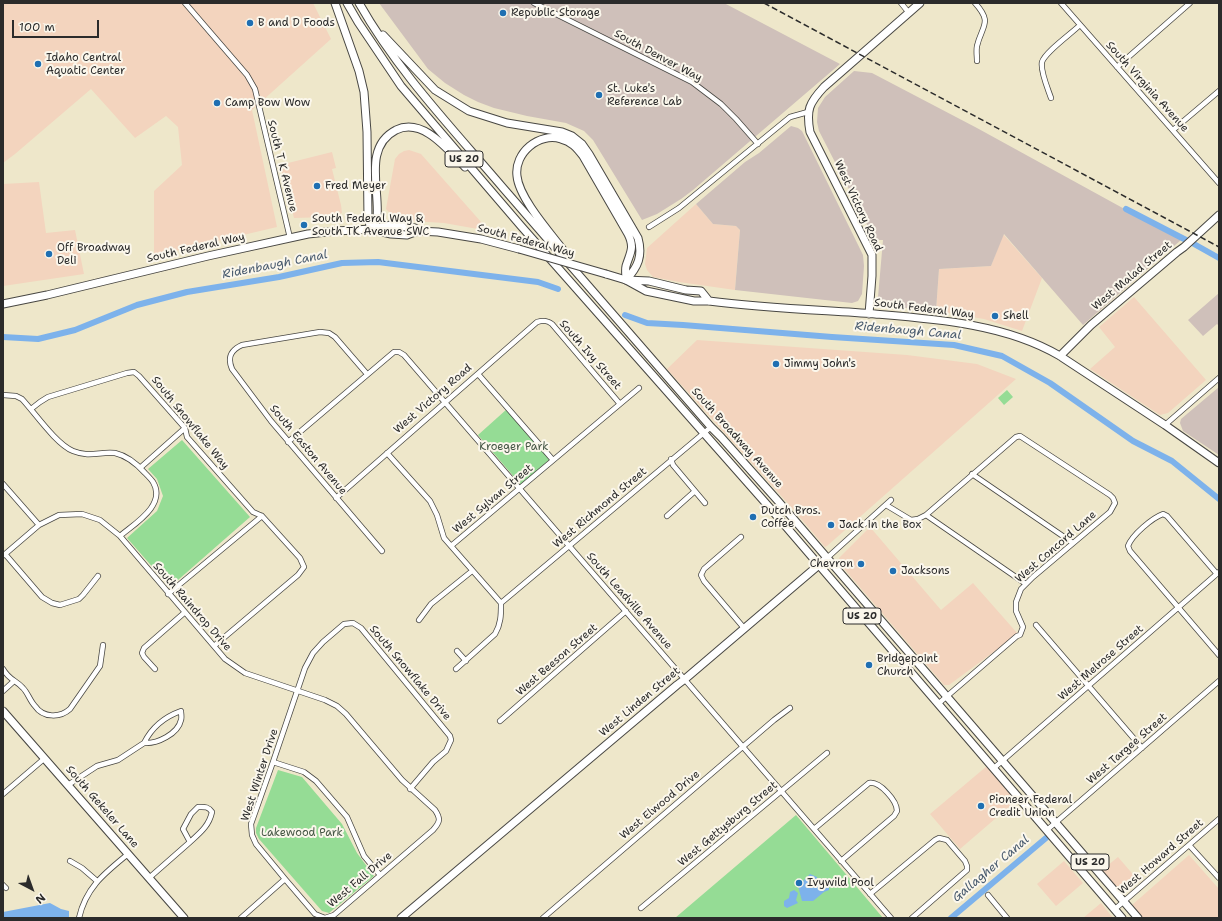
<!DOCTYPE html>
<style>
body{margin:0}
#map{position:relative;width:1222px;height:921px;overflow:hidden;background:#eee7ca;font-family:"Shantell Sans",sans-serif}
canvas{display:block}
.frame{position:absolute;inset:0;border:4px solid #2b2b2b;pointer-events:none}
.north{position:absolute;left:12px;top:869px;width:40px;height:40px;-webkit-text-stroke:3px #fbf7ec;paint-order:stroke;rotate:139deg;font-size:11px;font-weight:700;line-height:16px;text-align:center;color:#2b2b2b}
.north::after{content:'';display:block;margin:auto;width:14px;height:18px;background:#2b2b2b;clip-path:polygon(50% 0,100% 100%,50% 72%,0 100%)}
.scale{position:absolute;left:12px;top:20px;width:87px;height:18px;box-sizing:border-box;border:2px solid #2b2b2b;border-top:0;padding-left:5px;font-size:12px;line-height:14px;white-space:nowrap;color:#2b2b2b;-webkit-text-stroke:3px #fbf7ec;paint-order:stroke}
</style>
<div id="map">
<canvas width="1222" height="921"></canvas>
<div class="frame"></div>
<div class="north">N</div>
<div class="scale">100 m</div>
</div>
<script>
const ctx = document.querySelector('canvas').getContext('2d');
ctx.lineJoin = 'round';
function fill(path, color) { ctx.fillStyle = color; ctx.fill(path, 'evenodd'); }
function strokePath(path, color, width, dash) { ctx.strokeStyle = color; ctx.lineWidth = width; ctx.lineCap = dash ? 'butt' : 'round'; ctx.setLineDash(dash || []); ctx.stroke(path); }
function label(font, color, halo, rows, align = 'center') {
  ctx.font = font + ' "Shantell Sans",sans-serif'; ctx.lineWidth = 4; ctx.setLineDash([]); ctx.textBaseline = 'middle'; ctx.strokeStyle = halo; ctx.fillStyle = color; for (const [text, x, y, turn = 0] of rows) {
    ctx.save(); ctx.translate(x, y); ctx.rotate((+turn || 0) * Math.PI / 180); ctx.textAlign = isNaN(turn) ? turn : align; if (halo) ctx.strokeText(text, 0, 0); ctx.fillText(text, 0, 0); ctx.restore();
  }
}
fill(new Path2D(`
 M3 3H313L331 39 252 110 277 227 154 256V191L182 165 178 127 166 116 135 138 91 89 15 154 3 163Z
 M409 150 421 154 489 231 444 223 397 220V216H393L386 209 395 159 399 154 404 151Z
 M332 152 336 168 332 169 341 205 342 213 327 217 294 218 280 165Z
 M39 182 46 233 75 230 84 274 3 286V184Z
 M696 204 713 224 736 226 740 230 735 290 679 282 653 277 647 270 645 264 647 248Z
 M1003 234 1042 278 1022 331 984 319 936 311 939 269 991 266Z
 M1134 297 1206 380 1168 413 1160 415 1090 369 1115 347 1099 327Z
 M697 340 907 355 977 364 1016 379 827 546 825 547 792 508 667 369Z
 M870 527 941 610 973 583 1018 634 949 685H944L839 563V558Z
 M987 766 1017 800 960 849 930 814Z
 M1189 855 1219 889V918H1143L1132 905Z
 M1118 857 1137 879 1123 891H1120L1102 870Z
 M1064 861 1083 883 1056 906 1037 884Z
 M1101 903 1113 918H1083Z`), '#f3d4be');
fill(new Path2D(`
 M379 3H724L840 64 693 190 681 199 657 214 642 220 593 140 584 131 566 123 527 116 494 108 478 102 464 95 445 83 428 69Z
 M854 71 872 73 977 128 1181 240 1083 325 1004 234 991 266 939 269 936 311 886 306 879 301 878 297 883 240H875L819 131 817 122 818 108 825 97Z
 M791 126 798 128 802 131 863 255 864 266 862 294 858 301 852 303 735 290 740 230 736 226 713 224 696 204 745 162 759 153Z
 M1219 293V326L1217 324 1203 336 1188 320Z
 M1219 387V455L1183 431 1180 423 1181 419Z`), '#cfc0ba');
fill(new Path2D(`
 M1007 390 1013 397 1004 405 998 398Z
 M507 409 550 459 521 485 478 435Z
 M182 440 250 517 170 587 127 538 157 511 163 496 157 479 148 469Z
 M278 770 302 777 342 824 357 853 374 876 329 913 322 911 259 839 256 833V828Z
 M796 815 883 918H675Z`), '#95dc95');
fill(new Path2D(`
 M810 874 817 877 818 883 822 881 827 882 829 886V890L824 892 813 901H802L798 886Z
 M794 890 798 893 796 900 798 903 787 908 784 906V901L789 898 790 892Z
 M50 903 61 909 69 911V918H3V912Z`), '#7db2eb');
strokePath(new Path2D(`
 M1126 209 1186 240
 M1194 244 1219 258
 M625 315 647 323 683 325 832 337 954 345 1002 356 1050 383 1133 441 1172 461 1219 499
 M3 337 38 339 75 330 137 305 187 292 279 277 342 263 378 262 538 282 558 289
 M951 918 1046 838`), '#7db2eb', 6);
const street = new Path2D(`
 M185 3 247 75 255 89 290 238
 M534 3 692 82 721 104 736 119 758 144
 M901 3 909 13
 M975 3C993 23 982 25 977 46 976 51 977 56 977 61
 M1061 3 1219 183
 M1117 67 1190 3
 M1051 98C1048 89 1040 71 1042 62 1045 52 1072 33 1080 25
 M1173 130 1219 91
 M649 227 679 208 790 117 808 112
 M367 374 335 337 329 333 320 332 242 345C231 350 227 357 232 369L271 421 382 551
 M478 374 553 460
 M3 395 16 396 22 399C35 413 56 444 73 451 90 458 101 451 115 453 128 456 137 464 145 473 148 476 151 479 153 482 167 505 134 524 120 536
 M31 409 40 402 48 397 127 373 134 372 139 376 185 428 187 437 253 512 262 516 300 558 304 567 298 575 214 646
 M1165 425 1219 378
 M288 442 394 352H399L404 355 891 918
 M387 453 430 501 437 515 444 538 501 603
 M671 459 673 465 705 503
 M140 468 185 428
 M972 474 1073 543
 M3 484 39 525 59 515 82 514 100 520 120 536 225 659 245 673 325 700 337 706 346 714 402 780 435 810C441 819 440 822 433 830L334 915 325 918 315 914 285 879 241 918
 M336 498 537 322C543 320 547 320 552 324L620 404
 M886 505 911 520 918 519 926 515 1026 584
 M926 515 1016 437 1020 436 1110 495 1113 498 1115 503 1110 512 1033 577 1021 589 1016 602V611L1023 627 1020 635 1017 636 938 704
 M667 516 695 491
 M741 537 704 569 701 575 704 581 744 628
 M451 546 639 388
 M5 554 42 597 52 603 60 605 79 599 83 595 98 576
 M4 555 39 525
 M827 558 891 500
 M1217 574 1167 516 1163 514C1152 518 1132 535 1128 546L1130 551 1219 655
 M168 594 262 516
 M501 603 711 427
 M419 620 431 604 472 571
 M1036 625 1142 748
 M457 651 466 661
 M3 669C9 680 16 680 23 688 28 693 30 701 35 706 43 718 60 718 70 709L100 666 103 645
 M155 669 144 657 142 653 144 648 184 613
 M456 669 495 634C501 624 501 615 501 603
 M3 691 14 681
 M181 711C181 713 182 718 181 720 178 734 157 744 144 743 152 727 164 717 181 711Z
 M500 721 626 611
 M273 762 304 772 316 781 347 817 364 856 380 875
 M994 768 1219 572
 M68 785 97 766 118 760 144 743
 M3 794 45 758
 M198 807C204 807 208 806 212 812 209 826 200 833 190 842L183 829 191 814Z
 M814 829 869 783C880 781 897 801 897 811L894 816 841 861
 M1047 830 1219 681
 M1189 845 1219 878
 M70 861 82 868 97 881
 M149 878 190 842
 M285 879 256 844 252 835 251 824 273 762 305 668 313 653 323 642 344 624 353 623 361 628 450 736 451 740 446 751 433 762 410 789
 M3 885 6 888
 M870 894 935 840 939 838 947 840 965 861 967 866V870L912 918
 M988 895 1007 918
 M641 908 827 753
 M1115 909 1219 819
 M79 918C86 887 105 873 128 854
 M543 918 774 720 790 708`);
const secondary = new Path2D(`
 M374 230 391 234 407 235 418 231 438 232 481 239 519 249
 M606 274 626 280 649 281 686 290 701 291 709 301
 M626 280 646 291 694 301H709C764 308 820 310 875 314 936 319 1006 324 1060 356L1165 425 1219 463
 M3 304 47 295 208 256 308 234 336 231 372 229 391 225 415 228 418 231
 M869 314 872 276V255L810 132C806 110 809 103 824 87L920 3
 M1060 356 1091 325 1177 252 1184 247 1219 215
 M3 711 184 918
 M401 918 677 685 685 679 827 558`);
const primary = new Path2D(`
 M335 3 359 71 364 92 367 132 368 220 372 229
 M347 3 358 22 401 86 521 226 770 508 1122 918
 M359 3C398 72 453 129 504 189 573 269 642 347 711 427L721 437 778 501 1138 918
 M383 35 435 90 469 111 507 123 562 132 572 136 582 144 589 154 638 238C643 256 638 267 626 280
 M372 229C374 226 377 222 377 218 380 189 363 147 396 130 423 117 448 150 465 167
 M567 255C553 236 519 199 517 176 514 153 539 132 561 139 571 141 577 148 583 156L628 234C635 248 630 253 626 266 625 270 626 275 626 280`);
strokePath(street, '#484743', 6);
strokePath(secondary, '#484743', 9);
strokePath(primary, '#484743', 9);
strokePath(street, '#fff', 4.5);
strokePath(secondary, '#fff', 7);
strokePath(primary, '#fff', 7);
strokePath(new Path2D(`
 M764 3 1219 247`), '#2b2b2b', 1.5, [6, 3]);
const secondaryBridge = new Path2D(`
 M519 249 606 274`);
strokePath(secondaryBridge, '#484743', 9, []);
strokePath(secondaryBridge, '#fff', 7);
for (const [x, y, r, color] of [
 [503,13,4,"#1f6fb2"],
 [250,23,4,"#1f6fb2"],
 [38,64,4,"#1f6fb2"],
 [599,95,4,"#1f6fb2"],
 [217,103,4,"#1f6fb2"],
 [317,186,4,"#1f6fb2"],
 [304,225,4,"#1f6fb2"],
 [49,254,4,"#1f6fb2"],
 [995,316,4,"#1f6fb2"],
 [776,364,4,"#1f6fb2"],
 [753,517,4,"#1f6fb2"],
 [831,525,4,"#1f6fb2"],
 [861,564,4,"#1f6fb2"],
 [893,571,4,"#1f6fb2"],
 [869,665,4,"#1f6fb2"],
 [981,806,4,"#1f6fb2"],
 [799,883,4,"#1f6fb2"]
]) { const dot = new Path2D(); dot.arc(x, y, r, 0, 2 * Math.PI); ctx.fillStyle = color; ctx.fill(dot); strokePath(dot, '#fbf7ec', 1.5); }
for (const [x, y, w] of [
 [464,159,38],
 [862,616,38],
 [1090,862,38]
]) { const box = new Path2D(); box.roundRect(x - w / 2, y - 8, w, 16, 3); ctx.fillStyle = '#fbf7ec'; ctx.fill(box); strokePath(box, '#2b2b2b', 1); }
label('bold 10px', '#2b2b2b', null, [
 ["US 20",464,159],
 ["US 20",862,616],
 ["US 20",1090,862]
]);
label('11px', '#2b2b2b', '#fbf7ec', [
 ["Republic Storage",511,13],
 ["B and D Foods",258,23],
 ["Idaho Central",46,58],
 ["Aquatic Center",46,71],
 ["St. Luke's",607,89],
 ["Reference Lab",607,102],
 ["Camp Bow Wow",225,103],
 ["Fred Meyer",325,186],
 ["South Federal Way &",312,219],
 ["South TK Avenue SWC",312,232],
 ["Off Broadway",57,248],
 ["Deli",57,261],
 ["Shell",1003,316],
 ["Jimmy John's",784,364],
 ["Dutch Bros.",761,511],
 ["Coffee",761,524],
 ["Jack in the Box",839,525],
 ["Chevron",853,564,"right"],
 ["Jacksons",901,571],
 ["Bridgepoint",877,659],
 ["Church",877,672],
 ["Pioneer Federal",989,800],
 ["Credit Union",989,813],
 ["Ivywild Pool",807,883]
], 'left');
label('11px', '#2b2b2b', '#fbf7ec', [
 ["South Denver Way",658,56,28],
 ["South Virginia Avenue",1147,87,48],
 ["South T K Avenue",282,166,76],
 ["West Victory Road",858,206,65],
 ["South Federal Way",526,241,15],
 ["South Federal Way",196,248,-13],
 ["West Malad Street",1132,276,-40],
 ["South Federal Way",924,309,7],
 ["South Ivy Street",590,355,49],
 ["West Victory Road",433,399,-41],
 ["South Snowflake Way",190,423,51],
 ["South Broadway Avenue",737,438,48],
 ["South Easton Avenue",308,450,50],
 ["West Sylvan Street",493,499,-40],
 ["West Richmond Street",600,508,-40],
 ["West Concord Lane",1056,547,-41],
 ["South Leadville Avenue",629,601,49],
 ["South Raindrop Drive",192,607,49],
 ["West Beeson Street",557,660,-41],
 ["West Melrose Street",1101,663,-41],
 ["South Snowflake Drive",410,673,50],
 ["West Linden Street",640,702,-40],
 ["West Targee Street",1127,749,-41],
 ["West Winter Drive",260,775,-72],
 ["West Elwood Drive",660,805,-40],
 ["South Gekeler Lane",102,807,49],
 ["West Gettysburg Street",728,824,-40],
 ["West Howard Street",1161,857,-41],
 ["West Fall Drive",360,880,-40]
]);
label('11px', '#465746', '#fbf7ec', [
 ["Kroeger Park",514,447],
 ["Lakewood Park",302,833]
]);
label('italic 12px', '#485a6e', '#fbf7ec', [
 ["Ridenbaugh Canal",275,265,-11],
 ["Ridenbaugh Canal",908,331,5],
 ["Gallagher Canal",991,869,-40]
]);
</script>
